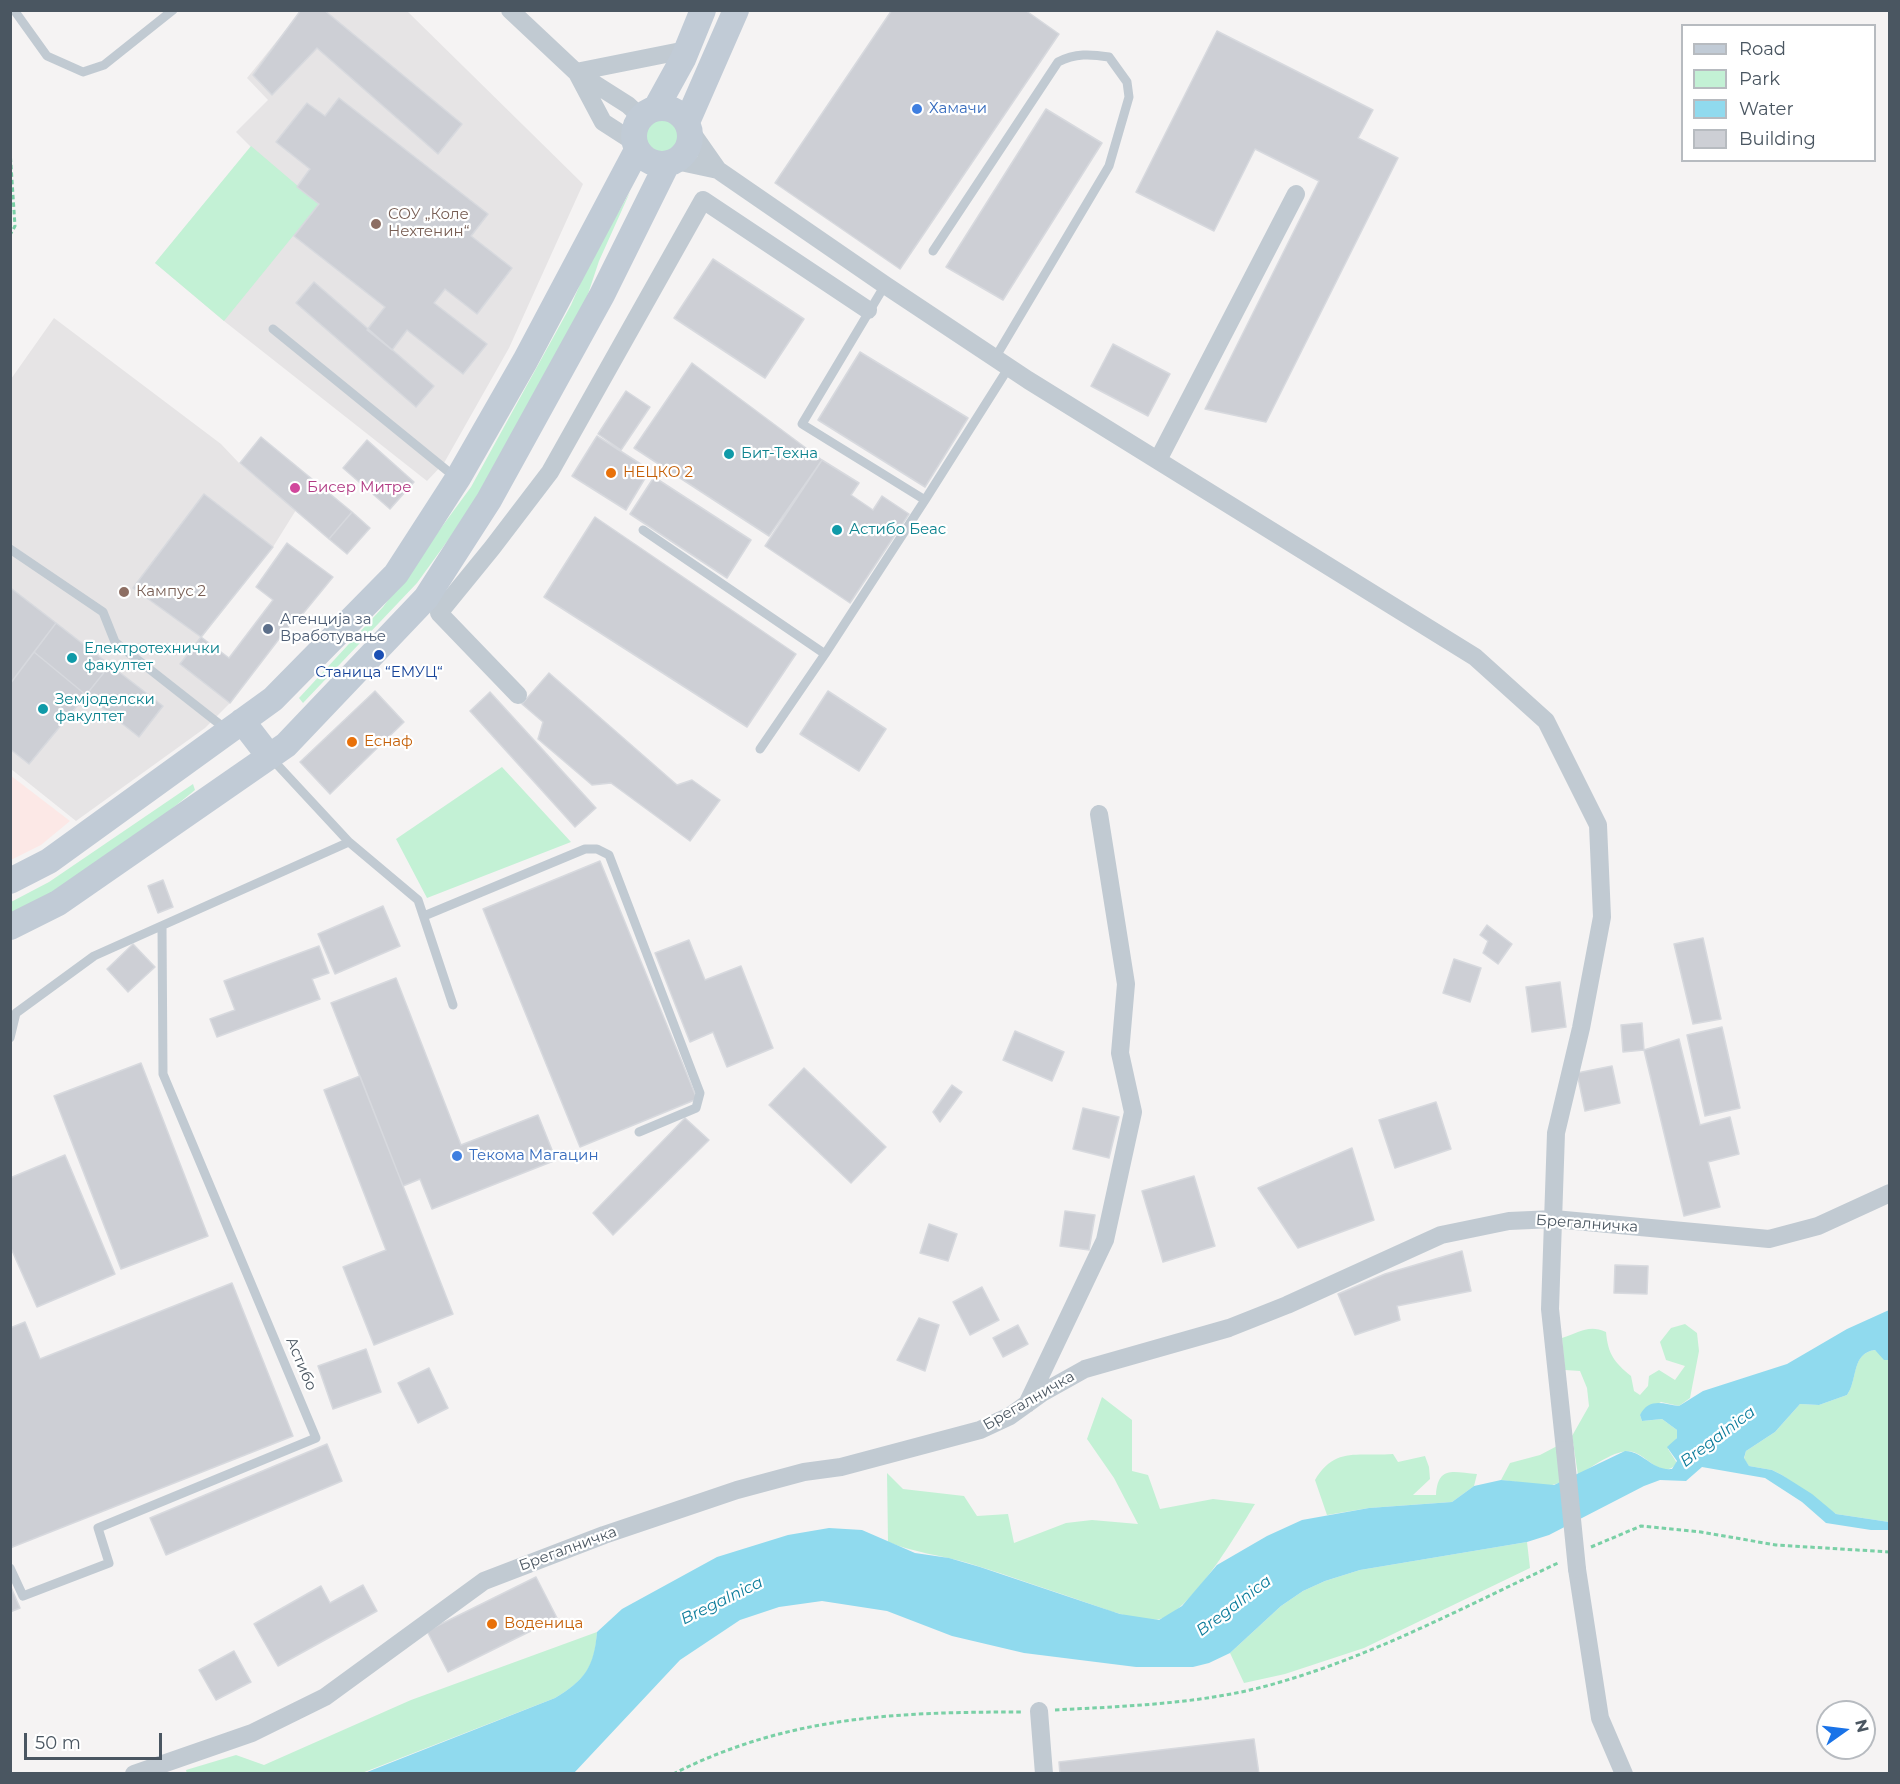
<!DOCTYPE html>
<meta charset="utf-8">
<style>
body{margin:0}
#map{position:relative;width:1900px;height:1784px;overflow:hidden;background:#f5f3f3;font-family:Montserrat,sans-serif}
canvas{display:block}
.frame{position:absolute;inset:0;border:12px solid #4a5661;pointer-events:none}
.legend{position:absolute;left:1681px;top:24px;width:195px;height:138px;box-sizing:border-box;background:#fff;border:2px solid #b7bbc0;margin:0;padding:8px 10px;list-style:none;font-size:18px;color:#4a5661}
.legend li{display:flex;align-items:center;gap:12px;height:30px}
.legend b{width:30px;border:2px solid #b7bbc0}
.north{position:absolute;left:1816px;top:1700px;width:60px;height:60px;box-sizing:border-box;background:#fff;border:2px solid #b7bbc0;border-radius:50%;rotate:76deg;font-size:16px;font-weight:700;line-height:24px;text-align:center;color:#4a5661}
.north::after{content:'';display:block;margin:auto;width:21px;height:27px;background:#1a73e8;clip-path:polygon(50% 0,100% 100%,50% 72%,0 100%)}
.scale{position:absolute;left:24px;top:1733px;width:138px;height:27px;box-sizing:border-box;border:3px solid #4a5661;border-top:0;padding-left:8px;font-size:18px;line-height:21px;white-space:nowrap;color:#4a5661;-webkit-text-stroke:4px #fff;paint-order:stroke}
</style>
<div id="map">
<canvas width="1900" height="1784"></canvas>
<div class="frame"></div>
<ul class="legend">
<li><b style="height:8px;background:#c1cbd6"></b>Road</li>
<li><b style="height:16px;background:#c3f1d5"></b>Park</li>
<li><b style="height:16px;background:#90daee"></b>Water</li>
<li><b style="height:16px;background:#cdcfd5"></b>Building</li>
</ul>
<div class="north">N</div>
<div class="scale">50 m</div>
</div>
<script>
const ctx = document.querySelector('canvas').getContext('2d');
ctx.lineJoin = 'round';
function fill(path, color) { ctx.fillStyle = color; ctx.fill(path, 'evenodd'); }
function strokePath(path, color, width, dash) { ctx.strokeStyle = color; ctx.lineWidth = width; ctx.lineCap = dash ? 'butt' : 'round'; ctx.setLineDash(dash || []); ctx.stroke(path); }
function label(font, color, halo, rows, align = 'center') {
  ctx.font = font + ' Montserrat,sans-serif'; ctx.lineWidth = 4.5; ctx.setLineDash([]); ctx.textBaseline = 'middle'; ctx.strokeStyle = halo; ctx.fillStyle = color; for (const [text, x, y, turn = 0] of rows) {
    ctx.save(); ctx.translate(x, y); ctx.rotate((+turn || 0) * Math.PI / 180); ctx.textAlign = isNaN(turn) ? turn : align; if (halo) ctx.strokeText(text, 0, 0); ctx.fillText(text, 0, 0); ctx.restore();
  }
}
fill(new Path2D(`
 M301 11H407L583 184 509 348 444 463 427 481 224 321 155 263 251 147 236 132 268 100 247 78Z
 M54 318 221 444 239 463 296 510 273 547 181 664 230 703 205 728 76 821 11 769V379Z`), '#e6e4e5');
fill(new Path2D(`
 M10 775 70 821 41 845 11 860Z`), '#fce8e6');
fill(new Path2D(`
 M646 136a16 16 0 1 1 32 0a16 16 0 1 1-32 0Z
 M251 146 319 204 224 321 155 263Z
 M630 192 599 261 582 312 480 496 417 583 303 703 299 698 383 607 471 487 571 305 592 257Z
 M502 767 571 842 427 898 396 839Z
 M193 784 195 790 105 863 11 915V902L49 882Z
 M1685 1324 1697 1333 1699 1351 1690 1398 1679 1406 1661 1402 1640 1415 1642 1421 1662 1419 1677 1430V1438L1668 1449 1677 1463C1664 1480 1648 1458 1636 1453 1619 1445 1592 1468 1578 1475L1572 1436 1589 1406 1587 1388 1580 1371 1565 1370 1562 1338C1579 1333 1588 1324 1606 1332 1608 1354 1614 1362 1631 1376L1634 1391 1640 1395 1648 1386 1649 1376 1659 1370 1675 1380 1685 1366 1666 1360 1660 1342 1671 1328Z
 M1875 1350 1889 1360V1522L1836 1514 1782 1475 1772 1470 1749 1466 1744 1459 1746 1451 1775 1432 1800 1404 1819 1405 1847 1395C1858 1379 1851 1353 1875 1350Z
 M1102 1397 1132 1420V1471L1148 1475 1160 1509 1213 1499 1255 1504C1237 1533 1193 1610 1160 1619 1147 1623 1115 1613 1102 1608 1058 1593 1013 1577 968 1563 941 1555 915 1553 888 1542L887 1473 903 1489 964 1496 977 1516 1008 1514 1014 1543 1066 1523 1092 1520 1138 1524 1114 1478 1087 1439Z
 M1559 1445 1562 1482 1549 1486 1501 1480 1510 1463 1540 1455Z
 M1393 1454 1398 1462 1425 1456 1429 1467 1430 1479 1413 1495H1436C1438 1464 1455 1473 1477 1474L1474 1486 1452 1502 1369 1508 1327 1515 1315 1480C1335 1446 1358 1457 1393 1454Z
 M1527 1542 1530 1568 1364 1648 1285 1674 1244 1683 1230 1653 1281 1606 1303 1591 1325 1581 1360 1570Z
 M597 1632C595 1667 585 1680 555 1698L362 1773 187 1774 186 1770 236 1755 264 1765 411 1700Z`), '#c3f1d5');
fill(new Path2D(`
 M1889 1310V1360H1884L1875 1350C1851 1353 1858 1380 1847 1395L1819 1405 1800 1404 1775 1432 1746 1451 1744 1458 1749 1466 1772 1470 1782 1475 1812 1494 1836 1514 1889 1522V1530H1871L1826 1523 1802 1502 1765 1478 1702 1467 1686 1481 1660 1480 1644 1486 1549 1535 1527 1542 1360 1570 1325 1581 1303 1591 1281 1606 1230 1653 1209 1663 1193 1667H1136L1024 1653 952 1636 887 1611 822 1601 779 1607 740 1620 680 1660 574 1773 362 1774 555 1698C585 1680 594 1667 597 1632L622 1609 717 1557 788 1535 829 1528 862 1530 915 1553 949 1558 980 1567 1120 1614 1159 1620 1182 1606 1217 1565 1267 1536 1302 1520 1369 1508 1452 1502 1474 1486 1501 1480 1554 1485 1625 1451C1643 1451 1652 1471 1672 1469L1677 1461 1667 1447 1677 1438V1430L1662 1419 1642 1421 1640 1415C1649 1397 1664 1404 1679 1406L1703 1391 1787 1364 1847 1329Z`), '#90daee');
const building = new Path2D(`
 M301 10H324L462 124 438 154 317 48 272 95 253 75Z
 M892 10H1025L1059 34 900 269 775 183Z
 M1217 31 1373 110 1358 138 1398 158 1266 422 1205 409 1319 181 1255 149 1214 231 1136 192Z
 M339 98 488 214 471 236 512 268 477 314 445 289 434 303 487 344 463 374 407 330 392 350 367 330 385 307 294 236 319 204 297 187 310 169 276 142 307 103 325 116Z
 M1046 109 1102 143 1003 300 946 267Z
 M713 259 804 319 765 378 674 318Z
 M314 282 434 386 416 407 296 303Z
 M1113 344 1170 374 1148 416 1091 386Z
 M860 352 968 418 925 487 818 420Z
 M692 363 822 460 769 536 634 448Z
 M626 391 650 407 621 450 598 434Z
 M597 436 650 470 626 510 572 476Z
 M261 437 352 512 329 539 240 463Z
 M367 440 414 482 390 509 343 468Z
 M822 460 859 483 851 495 873 510 882 496 909 514 850 603 765 546Z
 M654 477 751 540 727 578 630 514Z
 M204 494 273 547 201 637 133 588Z
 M352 512 370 528 347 554 329 539Z
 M595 517 796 654 747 727 544 597Z
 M287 543 333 577 301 616 292 622 230 703 180 664 201 637 229 658 273 600 256 587Z
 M12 589 56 623 10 684V591Z
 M56 623 110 665 86 695 34 652Z
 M34 652 86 695 29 764 10 749V684Z
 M110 665 163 706 139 737 86 695Z
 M549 673 677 785 692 780 720 800 690 841 611 783 592 785 538 739 543 722 522 704Z
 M375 691 404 722 330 794 300 762Z
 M828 691 886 729 859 771 800 734Z
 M490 692 596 808 575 827 470 711Z
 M600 861 697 1099 580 1147 483 909Z
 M163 880 173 907 158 913 148 886Z
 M383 906 400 946 335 974 318 934Z
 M1487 925 1512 944 1498 964 1483 953 1488 941 1480 935Z
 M1703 938 1721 1019 1693 1024 1674 944Z
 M689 940 705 980 741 966 773 1048 727 1067 713 1032 690 1042 655 953Z
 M133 944 155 967 128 992 107 969Z
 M319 946 329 973 312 979 320 999 217 1037 210 1019 235 1010 224 981Z
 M1454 959 1481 968 1470 1002 1443 993Z
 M396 978 461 1145 538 1115 556 1160 432 1209 420 1179 403 1186 331 1003Z
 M1560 982 1566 1027 1532 1032 1526 987Z
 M1642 1023 1644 1050 1623 1052 1621 1025Z
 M1722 1027 1740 1108 1705 1116 1687 1035Z
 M1015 1031 1064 1052 1052 1081 1003 1060Z
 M1679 1039 1700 1125 1730 1117 1739 1154 1708 1162 1720 1207 1684 1216 1644 1050Z
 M141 1063 208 1236 121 1269 54 1096Z
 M1612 1066 1620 1103 1585 1111 1577 1073Z
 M804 1068 886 1147 851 1183 769 1105Z
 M360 1076 453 1314 374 1345 343 1267 386 1250 324 1090Z
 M952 1085 962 1092 940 1122 933 1112Z
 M1436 1102 1451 1149 1395 1168 1379 1120Z
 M1083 1108 1119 1117 1109 1158 1073 1149Z
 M685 1118 709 1140 613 1235 593 1213Z
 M1352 1148 1374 1220 1298 1248 1258 1188Z
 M65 1155 115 1274 37 1307 10 1246V1178Z
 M1194 1176 1215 1246 1163 1262 1142 1191Z
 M1065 1211 1095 1215 1089 1250 1060 1246Z
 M929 1224 957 1234 948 1261 920 1253Z
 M1462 1251 1471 1291 1397 1306 1400 1320 1355 1335 1338 1294 1385 1274Z
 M1615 1265 1648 1266 1647 1294 1614 1293Z
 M232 1283 293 1436 10 1548V1328L25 1322 40 1359Z
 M982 1287 999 1320 970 1335 953 1302Z
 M919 1318 939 1325 925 1371 897 1360Z
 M1018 1325 1028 1344 1003 1357 993 1338Z
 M366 1349 381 1392 333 1409 318 1366Z
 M429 1368 448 1408 418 1423 398 1383Z
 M327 1444 342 1481 166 1555 150 1518Z
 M536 1577 557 1618 448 1672 427 1631Z
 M10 1585 20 1608 10 1612Z
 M363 1585 377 1611 278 1666 254 1624 321 1586 330 1603Z
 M234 1651 251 1682 216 1700 199 1670Z
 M1254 1739 1259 1774H1060L1059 1762Z`);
fill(building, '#cdcfd5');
strokePath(building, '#d7d9de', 1.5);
strokePath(new Path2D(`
 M10 150 15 226 10 235
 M1591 1547 1641 1526 1701 1532 1776 1545 1890 1552
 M1055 1710C1128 1706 1206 1704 1277 1683 1375 1655 1466 1606 1558 1563
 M673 1774C788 1716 896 1712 1021 1712`), '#7ad0a6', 3, [4.5, 3]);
strokePath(new Path2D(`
 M14 10 47 56 83 72 104 65 173 10
 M933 251 1058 62C1075 53 1091 54 1109 57L1127 82 1129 97 1109 166 995 358
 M885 285 802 424 925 500 1009 367
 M273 329 455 477
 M643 530 825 654 925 500
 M10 549 103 612 115 642 227 730
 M760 749 825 654
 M349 842 418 900 453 1005
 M424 916 585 849H597L609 855 700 1093 696 1108 639 1132
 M10 1038 16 1013 94 956 349 842 271 758
 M10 1568 23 1596 109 1563 98 1528 316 1438 163 1074 162 926`), '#c1cad2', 9);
strokePath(new Path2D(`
 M510 10 576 72 628 105 641 117
 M576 72 686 50
 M577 73 603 122 634 142
 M690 130 718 170 885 285 1028 380 1475 657 1546 721 1598 825 1602 917 1581 1028 1556 1133 1550 1309 1565 1450
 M676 161 718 170
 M1158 460 1296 194
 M518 695 439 613 492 548 550 472 703 200 868 310
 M1027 1404 1105 1240 1133 1112 1120 1053 1126 984 1099 814
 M1577 1569 1600 1718 1624 1774
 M1039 1711 1044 1774
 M134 1774 252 1733 325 1697 484 1581 604 1535 737 1490 804 1472 841 1467 980 1430 1010 1416 1042 1393 1085 1369 1229 1328 1287 1305 1441 1235 1509 1221 1554 1219 1769 1239 1818 1226 1890 1193`), '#c1cad2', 18);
strokePath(new Path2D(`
 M634 136a28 28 0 1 1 56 0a28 28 0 1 1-56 0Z
 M656 108 683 59 703 10
 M687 122 736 10
 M242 721 269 756
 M10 881 49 861 273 699 396 574 458 478 525 361 637 150
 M10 927 58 903 286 745 426 598 489 500 602 295 667 164`), '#c1cbd6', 26);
strokePath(new Path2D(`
 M1565 1450 1577 1569`), '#c1cad2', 18);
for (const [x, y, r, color] of [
 [917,109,6,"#3f7fe0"],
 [376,224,6,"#8d6e63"],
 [729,454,6,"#0f9aa8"],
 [611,473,6,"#e8710a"],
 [295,488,6,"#d1479c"],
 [837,530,6,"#0f9aa8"],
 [124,592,6,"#8d6e63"],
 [268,629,6,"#5c6f8a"],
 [379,655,6,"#1a4fb4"],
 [72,658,6,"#0f9aa8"],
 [43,709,6,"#0f9aa8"],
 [352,742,6,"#e8710a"],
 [457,1156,6,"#3f7fe0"],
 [492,1624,6,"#e8710a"]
]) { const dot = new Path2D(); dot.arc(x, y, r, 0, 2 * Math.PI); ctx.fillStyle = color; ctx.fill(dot); strokePath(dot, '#fff', 2); }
label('15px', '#366cbe', '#fff', [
 ["Хамачи",929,109],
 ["Текома Магацин",469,1156]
], 'left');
label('15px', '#785e54', '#fff', [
 ["СОУ „Коле",388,215],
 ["Нехтенин“",388,232],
 ["Кампус 2",136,592]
], 'left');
label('15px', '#0d838f', '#fff', [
 ["Бит-Техна",741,454],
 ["Астибо Беас",849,530],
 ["Електротехнички",84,649],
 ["факултет",84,666],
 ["Земјоделски",55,700],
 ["факултет",55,717]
], 'left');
label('15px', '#c56008', '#fff', [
 ["НЕЦКО 2",623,473],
 ["Еснаф",364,742],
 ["Воденица",504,1624]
], 'left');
label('15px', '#b23c85', '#fff', [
 ["Бисер Митре",307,488]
], 'left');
label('15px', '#4e5e75', '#fff', [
 ["Агенција за",280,620],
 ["Вработување",280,637]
], 'left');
label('15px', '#164399', '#fff', [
 ["Станица “ЕМУЦ“",379,673]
]);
label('15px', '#4a5661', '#fff', [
 ["Брегалничка",1587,1224,4],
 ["Астибо",301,1364,67],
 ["Брегалничка",1029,1401,-30],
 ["Брегалничка",568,1549,-20]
]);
label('italic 16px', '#0c7c9b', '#fff', [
 ["Bregalnica",1718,1437,-37],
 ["Bregalnica",722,1601,-26],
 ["Bregalnica",1234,1606,-37]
]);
</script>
